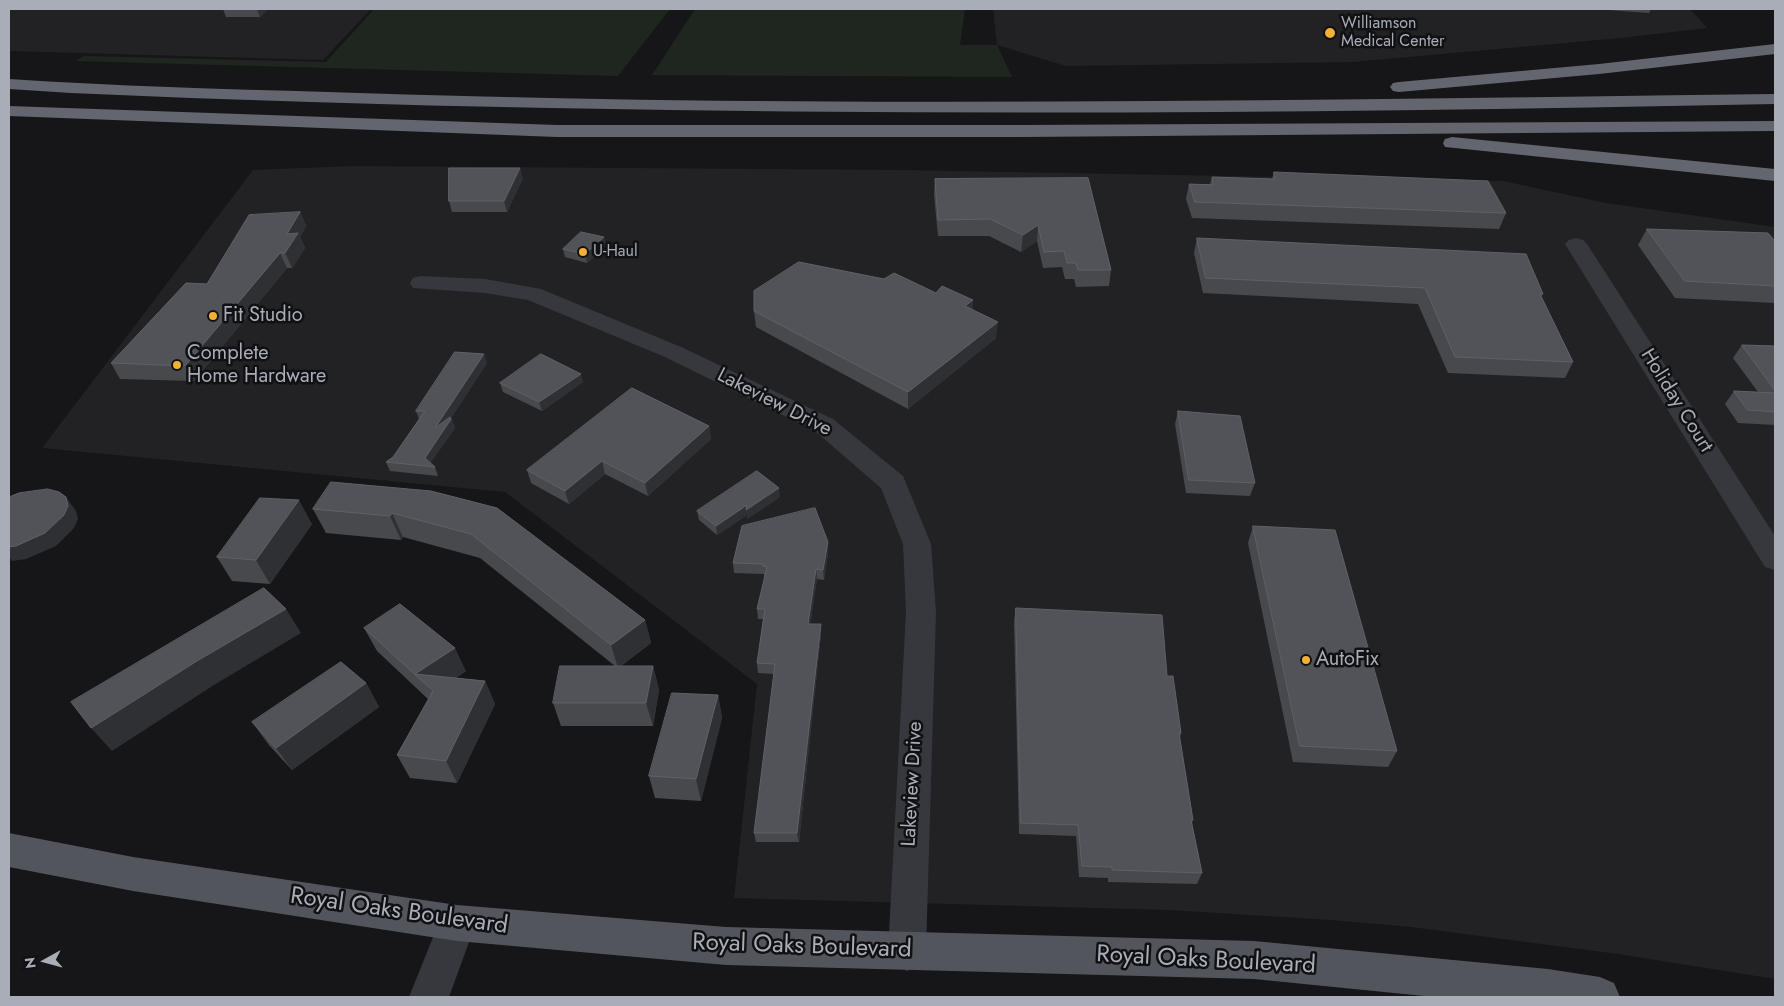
<!DOCTYPE html>
<style>
body{margin:0}
#map{position:relative;width:1784px;height:1006px;overflow:hidden;background:#161618;font-family:Jost,sans-serif}
canvas{display:block}
.frame{position:absolute;inset:0;border:10px solid #a8adb8;pointer-events:none}
.north{position:absolute;left:20px;top:936px;width:50px;height:50px;-webkit-text-stroke:4px #111113;paint-order:stroke;rotate:263deg;font-size:14px;font-weight:700;line-height:20px;text-align:center;color:#a8adb8}
.north::after{content:'';display:block;margin:auto;width:18px;height:22px;background:#a8adb8;clip-path:polygon(50% 0,100% 100%,50% 72%,0 100%)}
</style>
<div id="map">
<canvas width="1784" height="1006"></canvas>
<div class="frame"></div>
<div class="north">N</div>
</div>
<script>
const ctx = document.querySelector('canvas').getContext('2d');
ctx.lineJoin = 'round';
function fill(path, color) { ctx.fillStyle = color; ctx.fill(path, 'evenodd'); }
function strokePath(path, color, width, dash) { ctx.strokeStyle = color; ctx.lineWidth = width; ctx.lineCap = dash ? 'butt' : 'round'; ctx.setLineDash(dash || []); ctx.stroke(path); }
function label(font, color, halo, rows, align = 'center') {
  ctx.font = font + ' Jost,sans-serif'; ctx.lineWidth = 5; ctx.setLineDash([]); ctx.textBaseline = 'middle'; ctx.strokeStyle = halo; ctx.fillStyle = color; for (const [text, x, y, turn = 0] of rows) {
    ctx.save(); ctx.translate(x, y); ctx.rotate((+turn || 0) * Math.PI / 180); ctx.textAlign = isNaN(turn) ? turn : align; if (halo) ctx.strokeText(text, 0, 0); ctx.fillText(text, 0, 0); ctx.restore();
  }
}
fill(new Path2D(`
 M9 9H371L323 60 9 51Z
 M993 9H1690L1707 28 1621 38 1353 62 1066 66 997 45Z
 M354 166 900 170 1503 181 1606 203 1775 227V979L1618 954 1411 927 1331 920 1169 910 734 898 757 684 505 492 42 448 253 170Z`), '#222225');
fill(new Path2D(`
 M374 9H670L618 76 75 61 84 56 326 62Z
 M695 9H965L960 45H997L1012 77 652 75Z`), '#1e261f');
fill(new Path2D(`
 M1576 238 1583 240 1587 244 1775 536V570L1765 567 1565 244 1569 240Z
 M421 276 485 279 541 289 681 347 833 419 903 476 931 544 936 612 926 952 921 965 907 971 893 965 888 952 906 612 903 544 881 488 815 431 665 357 528 300 485 293 413 288 410 283 413 278Z
 M457 905 470 910 476 923 449 997H409L444 910Z`), '#37383d');
fill(new Path2D(`
 M9 833 133 857 457 905 726 927 1254 941 1548 969 1600 977 1614 983 1620 997H1434L1254 979 726 965 457 941 133 891 9 867Z`), '#53555c');
fill(new Path2D(`
 M1775 44V54L1599 74 1399 92 1393 91 1390 87 1393 83 1399 82 1599 64Z
 M9 79C115 86 222 89 328 92 810 109 1293 100 1775 94V104C1207 116 639 118 71 93L9 89Z
 M9 106 557 125H1023L1775 121V131L1023 137H557L9 116Z
 M1452 137 1775 169V181L1445 147 1443 143 1445 139Z`), '#63666e');
fill(new Path2D(`
 M223 9H268L260 17H226Z
 M1510 9H1528L1511 10Z
 M1594 9H1651L1649 13Z
 M1274 172 1506 213 1499 229 1192 218 1186 199 1189 184H1210L1212 177 1272 179Z
 M523 178 507 212H452L449 201Z
 M1088 178 1111 270 1109 286 1076 287 1074 279H1065L1062 267 1043 268 1037 241 1021 252 989 236H938L934 195 935 179Z
 M300 212 306 226 300 237 305 248 292 268H287L194 381 120 379 111 363Z
 M1647 229 1775 241V303L1675 298 1638 245Z
 M1197 238 1543 294 1541 297 1573 362 1565 378 1448 373 1418 304 1203 293 1194 253Z
 M606 245 587 263 565 257 563 249Z
 M936 293 973 300 972 310 996 338 908 409 756 327 754 311Z
 M1742 345 1775 346V425L1738 423 1725 404 1734 391 1758 392 1733 358Z
 M487 363 451 418 455 428 430 463 435 467 438 476 390 471 386 462 393 457 419 419 416 411Z
 M583 382 542 411 503 392 500 383Z
 M1178 411 1255 483 1250 496 1186 493 1175 424Z
 M709 426 711 439 648 496 605 474 569 504 531 483 527 470Z
 M431 491 645 620 651 643 621 666H653L659 690 653 726H561L553 703 615 666 480 558 403 537 401 540 326 533 313 509Z
 M780 497 747 519V515L717 535 699 520 697 511Z
 M312 524 270 584 232 581 217 557Z
 M1253 526 1397 751 1388 767 1293 762 1248 543Z
 M828 553 824 580 817 579 810 624 821 634 799 842H756L754 833 774 674 758 673 757 663 763 619H758L757 609 765 577H764V574L734 573 733 563Z
 M1016 608 1167 676 1181 733 1180 738 1193 820 1192 823 1202 873 1197 884 1108 882V878L1079 877 1076 836 1019 834 1014 621Z
 M364 628 466 671 456 678 485 681 495 704 457 783 410 778 397 755 429 700 377 651Z
 M366 683 379 707 292 770 269 745 252 722Z
 M718 695 722 718 701 801 655 798 649 776Z`), '#47494d');
fill(new Path2D(`
 M257 9H268L260 17Z
 M520 168 523 178 507 212 504 201Z
 M300 212 306 226 300 237 305 248 292 268 285 253 287 234Z
 M1038 225 1037 241 1021 252 1023 235Z
 M604 237 606 245 587 263 585 254Z
 M280 253 287 268 194 381 185 366Z
 M973 300 972 317 965 306Z
 M998 322 996 338 908 409V392Z
 M484 354 487 363 439 437 435 428Z
 M581 374 583 382 542 411 539 402Z
 M451 419 455 428 428 466 425 458Z
 M709 426 711 439 648 496 645 483Z
 M602 461 605 474 569 504 565 491Z
 M779 488 780 497 747 519V515L717 535 716 526 747 505Z
 M66 497 76 511 78 519 74 528 56 546 26 559 12 561 9 557V547Z
 M299 500 312 524 270 584 256 560Z
 M392 513 403 537 401 540 390 516Z
 M828 542V553L824 580 823 570Z
 M816 569 817 579 809 634 808 624Z
 M286 609 301 633 214 685 112 751 91 728 197 661Z
 M645 620 651 643 618 668 611 645Z
 M821 624V634L799 842 797 833Z
 M455 648 466 671 434 693 415 674Z
 M653 666 659 690 653 726 646 703Z
 M485 681 495 704 457 783 446 761Z
 M366 683 379 707 292 770 276 748Z
 M718 695 722 718 701 801 696 779Z`), '#2f3033');
const building = new Path2D(`
 M449 168H520L504 201H449Z
 M1274 172 1488 181 1506 213 1195 202 1189 184 1213 185 1212 177 1274 179Z
 M1088 178 1111 270H1078L1076 263H1067L1064 251 1044 252 1038 225 1023 235 990 219 938 220 935 179Z
 M300 212 287 234 298 233 285 253H280L185 366 111 363 186 283 207 284 249 215Z
 M1647 229 1768 233 1775 241V286L1685 281Z
 M581 232 604 237 585 254 563 249Z
 M1197 238 1526 254 1543 294H1540L1573 362 1455 357 1425 288 1206 278Z
 M799 262 884 279 894 273 936 293 942 286 973 300 965 306 998 322 908 392 754 311V291Z
 M1742 345 1775 346V390Z
 M455 352 484 354 435 428 450 417 451 419 425 458 435 467 386 462 393 457 425 411H416Z
 M541 354 581 374 539 402 500 383Z
 M632 388 709 426 645 483 602 461 565 491 527 470Z
 M1734 391 1775 393V412L1748 410Z
 M1178 411 1240 416 1255 483 1189 480Z
 M757 471 779 488 746 510 747 505 716 526 697 511Z
 M331 482 431 491 497 508 645 620 611 645 471 534 392 513 390 516 313 509Z
 M48 489 59 492 66 497 68 506 64 515 45 533 16 546 9 547V497L19 493Z
 M260 498 299 500 256 560 217 557Z
 M815 508 828 542 823 570 816 569 808 624H821L797 833H754L775 664 757 663 765 609H757L767 567 763 566V564L733 563 742 526Z
 M1253 526 1335 530 1397 751 1300 746Z
 M264 588 286 609 197 661 91 728 71 702Z
 M400 604 455 648 415 674 485 681 446 761 397 755 433 691 364 628Z
 M1016 608 1162 615 1167 676H1173L1181 733H1179L1193 820H1191L1202 873 1112 870V867L1082 866 1078 825 1021 823Z
 M341 662 366 683 276 748 252 722Z
 M560 666H653L646 703H553Z
 M672 693 718 695 696 779 649 776Z`);
fill(building, '#525359');
strokePath(building, '#5f6168', 1);
for (const [x, y, r, color] of [
 [1330,33,6,"#f2b134"],
 [583,252,5,"#f2b134"],
 [213,316,5,"#f2b134"],
 [177,365,5,"#f2b134"],
 [1306,660,5,"#f2b134"]
]) { const dot = new Path2D(); dot.arc(x, y, r, 0, 2 * Math.PI); ctx.fillStyle = color; ctx.fill(dot); strokePath(dot, '#111113', 2); }
label('16px', '#a8adb8', '#111113', [
 ["Williamson",1341,24],
 ["Medical Center",1341,42],
 ["U-Haul",593,252]
], 'left');
label('20px', '#a8adb8', '#111113', [
 ["Fit Studio",223,316],
 ["Complete",187,354],
 ["Home Hardware",187,377],
 ["AutoFix",1316,660]
], 'left');
label('20px', '#a8adb8', '#111113', [
 ["Holiday Court",1676,401,58],
 ["Lakeview Drive",774,403,27],
 ["Lakeview Drive",913,784,-87]
]);
label('24px', '#a8adb8', '#111113', [
 ["Royal Oaks Boulevard",399,912,8],
 ["Royal Oaks Boulevard",802,947,2],
 ["Royal Oaks Boulevard",1206,961,3]
]);
</script>
